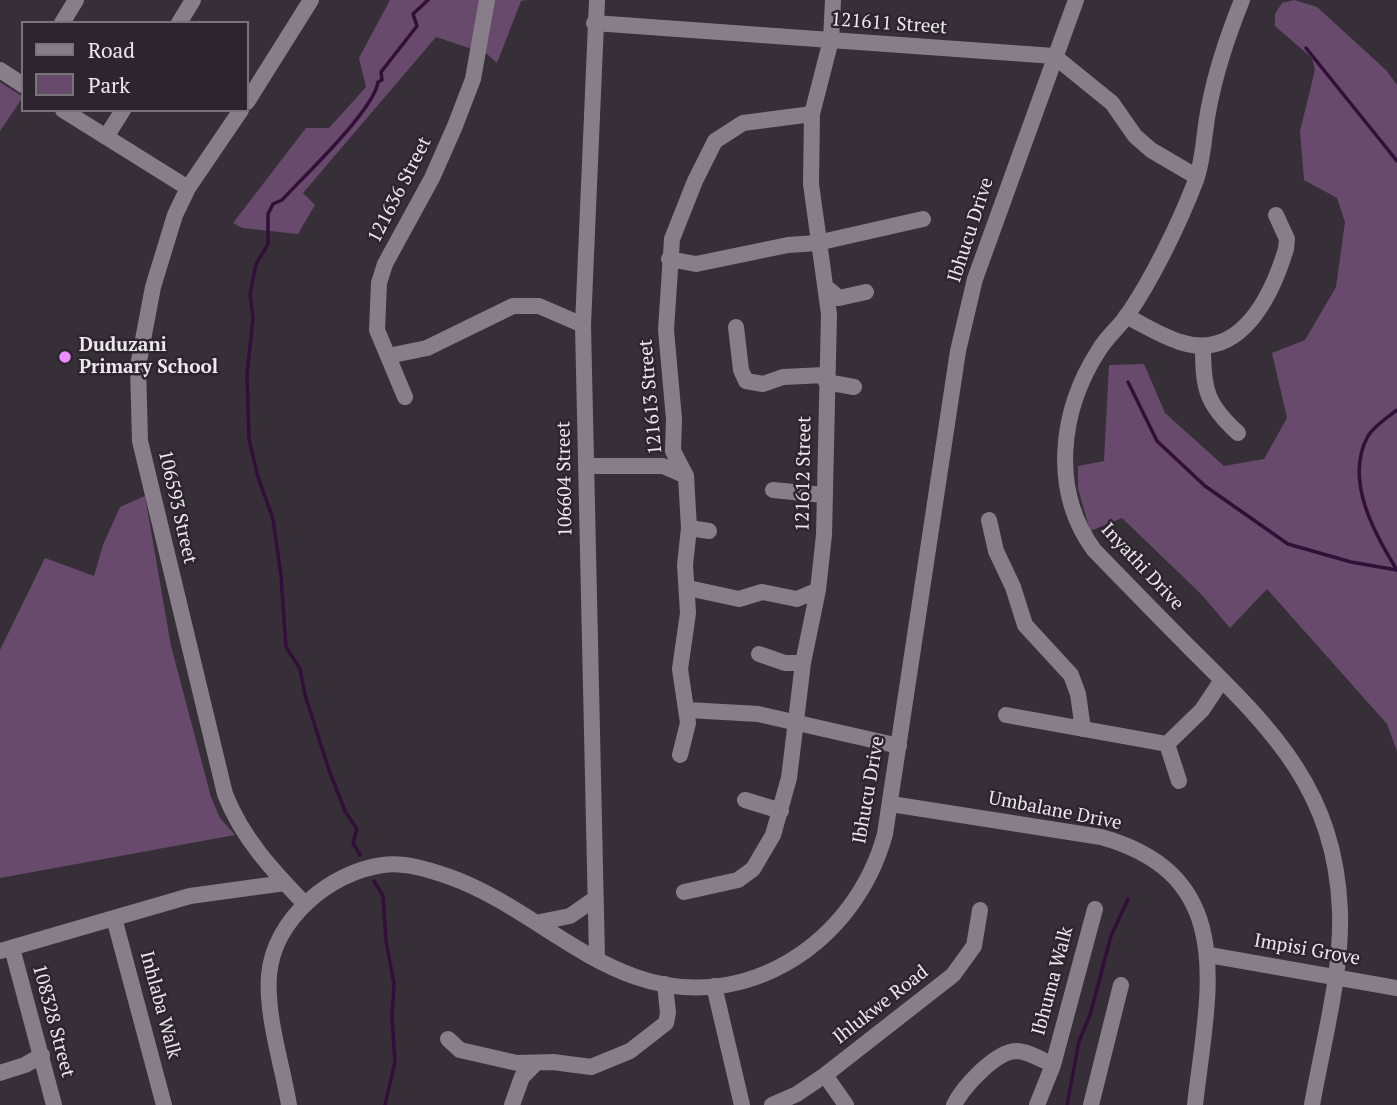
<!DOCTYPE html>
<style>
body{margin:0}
#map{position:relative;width:1397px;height:1105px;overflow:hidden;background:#372f38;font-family:"PT Serif",serif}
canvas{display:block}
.legend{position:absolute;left:21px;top:21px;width:228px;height:91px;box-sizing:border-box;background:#2d252e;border:2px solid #79737a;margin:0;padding:9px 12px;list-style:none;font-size:21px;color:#ece7ed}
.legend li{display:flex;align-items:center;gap:14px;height:35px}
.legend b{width:35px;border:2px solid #79737a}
</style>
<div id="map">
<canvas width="1397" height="1105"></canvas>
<ul class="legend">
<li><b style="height:9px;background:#887e8a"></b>Road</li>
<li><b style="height:19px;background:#674a6c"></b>Park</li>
</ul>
</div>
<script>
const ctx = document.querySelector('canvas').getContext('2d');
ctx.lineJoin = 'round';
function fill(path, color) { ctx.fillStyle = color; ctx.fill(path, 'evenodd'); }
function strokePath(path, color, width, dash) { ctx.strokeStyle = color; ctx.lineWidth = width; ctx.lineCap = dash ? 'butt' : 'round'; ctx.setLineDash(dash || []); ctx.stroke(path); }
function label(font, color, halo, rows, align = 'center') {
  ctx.font = font + ' "PT Serif",serif'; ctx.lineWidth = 5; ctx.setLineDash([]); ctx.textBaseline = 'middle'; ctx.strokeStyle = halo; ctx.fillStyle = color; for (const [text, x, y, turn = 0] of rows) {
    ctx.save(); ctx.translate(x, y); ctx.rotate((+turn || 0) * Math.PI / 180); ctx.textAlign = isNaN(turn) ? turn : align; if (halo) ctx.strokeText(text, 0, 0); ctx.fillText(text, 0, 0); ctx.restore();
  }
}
fill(new Path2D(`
 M390 0H527L521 1 497 63 487 54 436 37 303 193 315 205 298 234 242 228 233 223 306 128H329L366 87 359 58Z
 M1294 0 1317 7 1386 70 1397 85V751L1387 724 1267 589 1230 628 1202 595 1122 518 1090 531 1078 488V466L1104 461 1109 365 1144 364 1165 413 1224 466 1264 459 1287 418 1272 353 1305 340 1336 287 1345 222 1337 198 1304 180 1300 131 1315 70 1312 58 1275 26V14L1282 3Z
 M0 82 23 97 0 131Z
 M145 496 171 646 211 797 220 818 235 835 0 878V650L45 558 94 576 103 545 120 507Z`), '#674a6c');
strokePath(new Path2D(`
 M1306 48 1397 161
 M1128 382 1157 441 1205 486 1288 544 1351 562 1397 570
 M1397 570C1374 533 1344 479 1368 436 1374 426 1388 417 1397 410
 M360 855 353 843 357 829 345 811 329 770 305 695 300 669 286 647 281 576 273 519 258 477 249 439 247 375 253 318 250 294 256 264 268 244V214L273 204 282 200C305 175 374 110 378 82L382 80 381 72 417 26 413 14 428 0
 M374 881 383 896 386 941 394 984 392 1017 395 1062 385 1105
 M1067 1105 1079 1041 1090 1015 1111 936 1128 899`), '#320f38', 3.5);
strokePath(new Path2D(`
 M597 0 583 325 597 958
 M1242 0C1228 35 1216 70 1209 107 1204 130 1204 158 1196 180 1180 222 1152 280 1126 317 1117 329 1106 338 1099 350 1060 410 1050 490 1094 550 1127 584 1160 618 1194 652 1274 731 1335 791 1340 911 1342 975 1323 1042 1312 1105
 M62 23 76 0
 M179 23 193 0
 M594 23 1054 56 1112 103 1135 136 1151 150 1197 177
 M0 70 23 85
 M247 102 311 0
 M63 110 188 188
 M241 110 188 188 175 215 153 287 138 366 140 441 225 794C242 838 273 871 305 904
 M106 137 123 110
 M669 259 696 264 788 245 817 243 923 219
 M827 288 839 298 866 292
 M1126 316C1144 325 1161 336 1180 342 1241 362 1272 295 1286 249L1287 239 1276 215
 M736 327 741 370 746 381 763 384 783 377 825 375
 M1203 346C1203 389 1206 404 1238 433
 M388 356 427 348 513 306H539L583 325
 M826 382 854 387
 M405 397 377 330 379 283 385 264 432 178 455 126 473 79 487 0
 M587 466H663L686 476
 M773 490 824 495
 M989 520 996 551 1013 587 1025 625 1071 675 1078 694 1083 729
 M689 528 709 531
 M688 588 739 599 762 592 797 599 818 590
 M759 654 785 663H803
 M688 710 758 714 899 746
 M1006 715 1167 744 1202 710 1222 680
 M1167 744 1179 781
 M680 755 688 723 680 669 688 613 685 565 689 528 686 476 673 451 674 419 666 330 672 239 695 181 715 141 743 123 812 114
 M745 800 781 811
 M891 804 1101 837C1242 876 1207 995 1195 1105
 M684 892 738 880 753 869 773 835 789 778 803 663 818 590 824 535 829 314 811 184 812 114 831 40 833 0
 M114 918 164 1105
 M540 922 570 916 593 900
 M12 948 54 1105
 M0 951 190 896 285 883
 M1209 955 1397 988
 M714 986 742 1105
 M448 1039 460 1050 517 1063 553 1062 591 1067 630 1051 666 1023 668 1013 665 984
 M0 1073 25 1065 42 1055
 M825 1075 846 1105
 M289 1105C282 1063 266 1017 269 975 274 919 330 872 383 865 405 862 430 870 450 877 517 901 570 954 636 977 747 1016 856 941 885 834L958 351 975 279 1076 0
 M512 1105 522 1077 536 1063
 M772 1105 797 1094 825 1075 953 975 974 946 980 910
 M954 1105C963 1087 995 1052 1016 1051 1028 1051 1042 1060 1053 1065
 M1037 1105 1053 1065 1095 909
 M1091 1105 1121 985`), '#887e8a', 16);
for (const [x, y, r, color] of [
 [65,357,7,"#eb8dfc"]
]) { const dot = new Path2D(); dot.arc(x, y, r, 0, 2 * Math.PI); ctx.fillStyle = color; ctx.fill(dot); strokePath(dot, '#2d252e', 2.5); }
label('19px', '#ece7ed', '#2d252e', [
 ["121611 Street",889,24,4],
 ["121636 Street",400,190,-63],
 ["Ibhucu Drive",971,230,-72],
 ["121613 Street",651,397,-95],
 ["121612 Street",804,474,-89],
 ["106604 Street",565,479,-91],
 ["106593 Street",177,507,77],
 ["Inyathi Drive",1142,567,47],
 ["Ibhucu Drive",869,790,-80],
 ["Umbalane Drive",1055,811,11],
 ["Impisi Grove",1307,950,10],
 ["Ibhuma Walk",1053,981,-75],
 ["Inhlaba Walk",160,1005,75],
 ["Ihlukwe Road",881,1005,-38],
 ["108328 Street",53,1021,75]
]);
label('bold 19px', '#ece7ed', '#2d252e', [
 ["Duduzani",79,346],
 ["Primary School",79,368]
], 'left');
</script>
